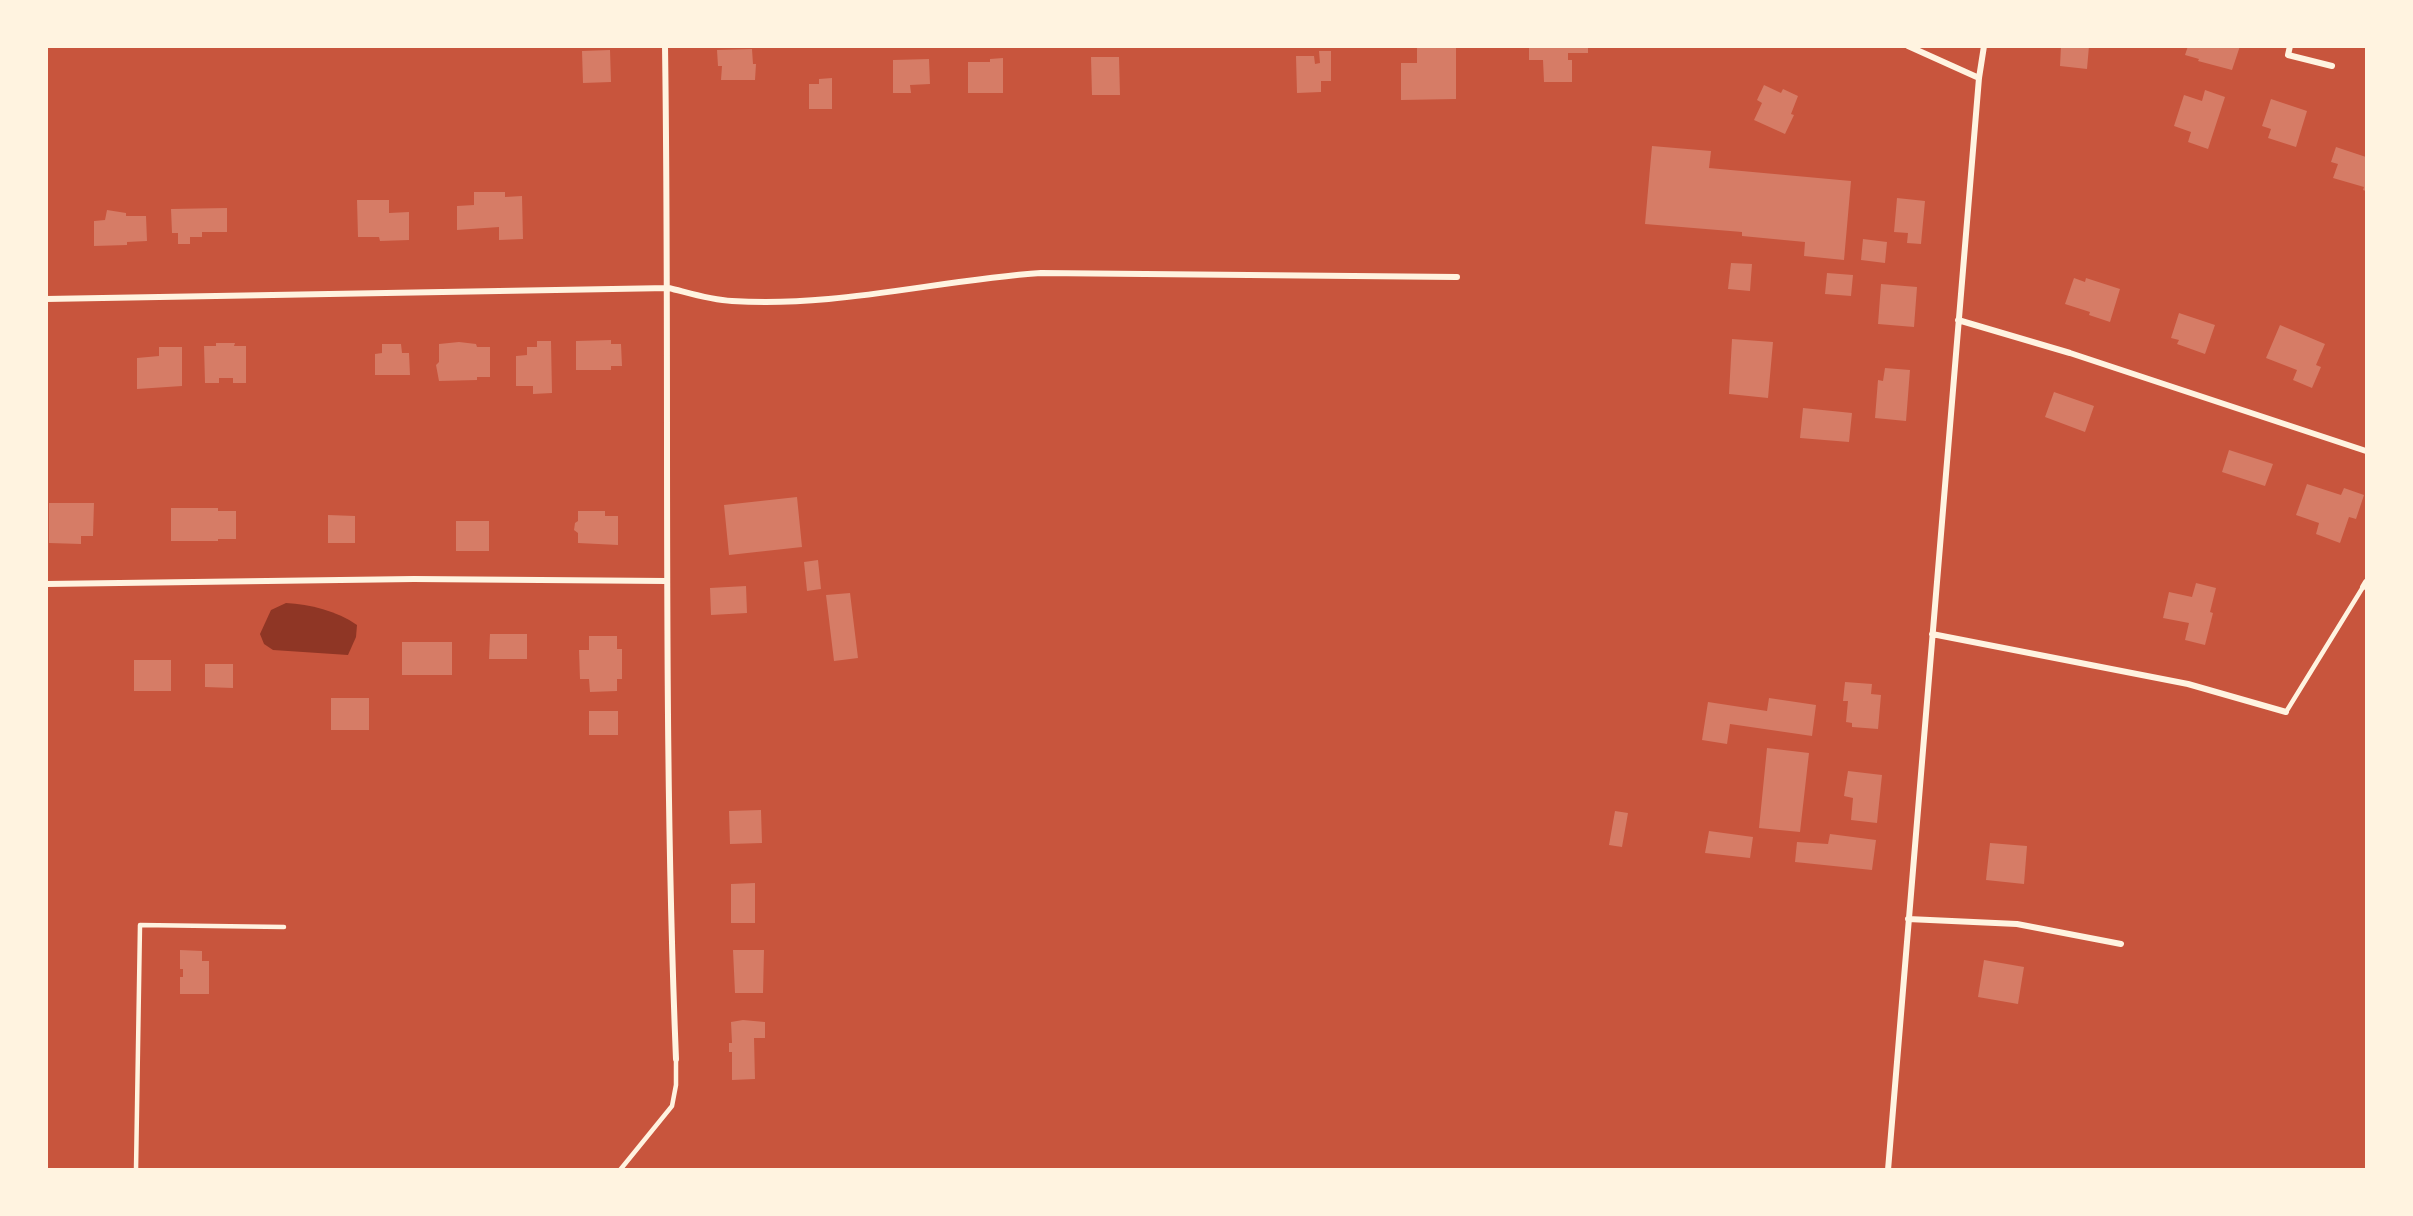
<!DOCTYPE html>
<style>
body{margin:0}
#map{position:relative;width:2413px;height:1216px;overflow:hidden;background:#c8553d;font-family:Jost,sans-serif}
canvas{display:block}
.frame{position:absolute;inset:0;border:48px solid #fff3e0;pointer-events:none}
</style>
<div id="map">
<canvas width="2413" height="1216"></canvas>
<div class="frame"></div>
</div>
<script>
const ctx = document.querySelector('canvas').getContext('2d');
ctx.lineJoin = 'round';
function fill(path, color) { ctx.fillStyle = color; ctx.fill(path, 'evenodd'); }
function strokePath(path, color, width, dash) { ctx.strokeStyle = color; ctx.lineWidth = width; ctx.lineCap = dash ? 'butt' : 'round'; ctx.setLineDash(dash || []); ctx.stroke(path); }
fill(new Path2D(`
 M286 603C310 604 337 611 357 625L356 637 348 655 273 650 264 644 260 634 271 610Z`), '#8f3625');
fill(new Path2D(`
 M1529 46H1588V53H1568V60H1572V82H1544L1543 60H1529Z
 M2061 46H2089L2087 69 2060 66Z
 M2188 46H2240L2232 70 2198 61 2199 59 2185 55Z
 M1417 47H1456V99L1401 100V63H1417Z
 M752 49 753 64H756L755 80H721L722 66H718L717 50Z
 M610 50 611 82 583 83 582 51Z
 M1319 51H1331V81H1321V92L1297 93 1296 56H1314L1315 64 1320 63Z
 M1091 57H1119L1120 95H1092Z
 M1003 58V93H968V62H990V59Z
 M929 59 930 84 910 85 911 93H893V60Z
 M832 78V109H809V84H819V79Z
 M1764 85 1781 93 1783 89 1798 96 1791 114 1794 115 1785 134 1754 120 1762 103 1757 100Z
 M2205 90 2225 97 2208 149 2188 142 2191 132 2174 126 2184 95 2202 101Z
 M2271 99 2307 111 2296 147 2268 138 2271 129 2262 126Z
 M1652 146 1711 151 1709 168 1851 181 1844 260 1804 256 1805 242 1742 236V232L1645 224Z
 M2336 147 2366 157V191L2363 190 2364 187 2333 178 2338 164 2331 162Z
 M474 192H505V197L522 196 523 239 499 240V227L457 230V206L474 205Z
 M1897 198 1925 201 1921 244 1907 243 1908 233 1894 232Z
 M357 200H389V213L409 212V240L380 241 379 237H358Z
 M227 208V232H202V237H190V244H178V233H172L171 209Z
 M107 210 126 213V216H146L147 241 127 242V245L94 246V221L105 220Z
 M1863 239 1887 242 1885 263 1861 260Z
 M1731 263 1752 264 1750 291 1728 289Z
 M1827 273 1853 275 1851 296 1825 294Z
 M2074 278 2085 282 2086 278 2120 289 2110 322 2089 315 2090 312 2065 304Z
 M1881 284 1917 287 1914 327 1878 324Z
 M2179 313 2215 325 2205 354 2177 344 2179 340 2171 338Z
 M2280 325 2325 344 2316 365 2321 367 2312 388 2293 380 2297 370 2266 358Z
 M1732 339 1773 342 1768 398 1729 394Z
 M611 340V344H621L622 366H611V370H576V341Z
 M537 341H551L552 393 533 394V386H516V356L527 355V347H537Z
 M459 342 476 344 477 347H490V377H477V380L439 381 436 365 439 362V344Z
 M216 343H235L234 346H246V383H233V378H219V383H205L204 346H216Z
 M382 344H401L402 353H409L410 375H375V354L382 353Z
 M159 347H182V386L137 389V358L159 356Z
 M1885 368 1910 370 1906 421 1875 418 1878 380 1883 381Z
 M2054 392 2094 406 2085 432 2045 417Z
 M1803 408 1852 413 1849 442 1800 438Z
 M2229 450 2273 464 2265 486 2222 472Z
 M2307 484 2341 495 2344 488 2364 495 2356 519 2349 517 2340 543 2316 534 2319 523 2296 515Z
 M797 497 802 547 729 555 724 505Z
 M49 503H94L93 536H81V544L49 543Z
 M171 508H218V511H236V539H218V541H171Z
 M578 511H605V516H618V545L578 543V533L574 530 575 523 578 521Z
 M328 515 355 516V543H328Z
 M456 521H489V551H456Z
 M818 560 821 589 807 591 804 562Z
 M2196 583 2216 588 2210 612 2213 613 2205 645 2185 640 2189 623 2163 618 2169 592 2192 597Z
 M746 586 747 613 711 615 710 588Z
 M850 593 858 658 834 661 826 595Z
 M490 634H527V659H489Z
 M589 636H617V649H622V679H617V691L590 692 589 679H580L579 650H589Z
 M402 642H452V675H402Z
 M134 660H171V691H134Z
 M205 664H233V688L205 687Z
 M1845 682 1872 684 1871 694 1881 695 1878 729 1852 727V723L1846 722 1848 701H1843Z
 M331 698H369V730H331Z
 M1769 698 1816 705 1812 736 1730 724 1727 744 1702 740 1708 702 1767 711Z
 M589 711H618V735H589Z
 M1767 748 1809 753 1800 832 1759 828Z
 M1848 771 1882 775 1877 823 1851 820 1853 798 1844 796Z
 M761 810 762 843 730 844 729 811Z
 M1615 811 1628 813 1622 847 1609 845Z
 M1709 831 1753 837 1750 858 1705 853Z
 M1830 834 1876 840 1872 870 1795 862 1797 842 1828 844Z
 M1990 843 2027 846 2024 884 1986 880Z
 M755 883V923H731V884Z
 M180 950 202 951V961H209V994H180V977H183V969H180Z
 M733 950H764L763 993H735Z
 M1984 960 2024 967 2018 1004 1978 997Z
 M743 1020 765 1022V1038H754L755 1079 732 1080V1052H729V1043H732L731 1022Z`), '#d67c66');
strokePath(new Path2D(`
 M2286 712 2363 587
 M136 1170 140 925 284 927
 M620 1170 672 1106 676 1085V1059`), '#fff3e0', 4.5);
strokePath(new Path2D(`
 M665 46C670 384 662 722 676 1059
 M1908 46 1979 78
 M2290 46 2288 55 2332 66
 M46 299 669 288C689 293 710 300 732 301 836 308 937 280 1041 273L1457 277
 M1958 320 2070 353 2366 451
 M46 584 414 579 666 581
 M2363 587 2366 582
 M1932 634 2188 684 2286 712
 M1908 919 2017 924 2121 944
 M1888 1170 1979 78 1984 46`), '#fff3e0', 6);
</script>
